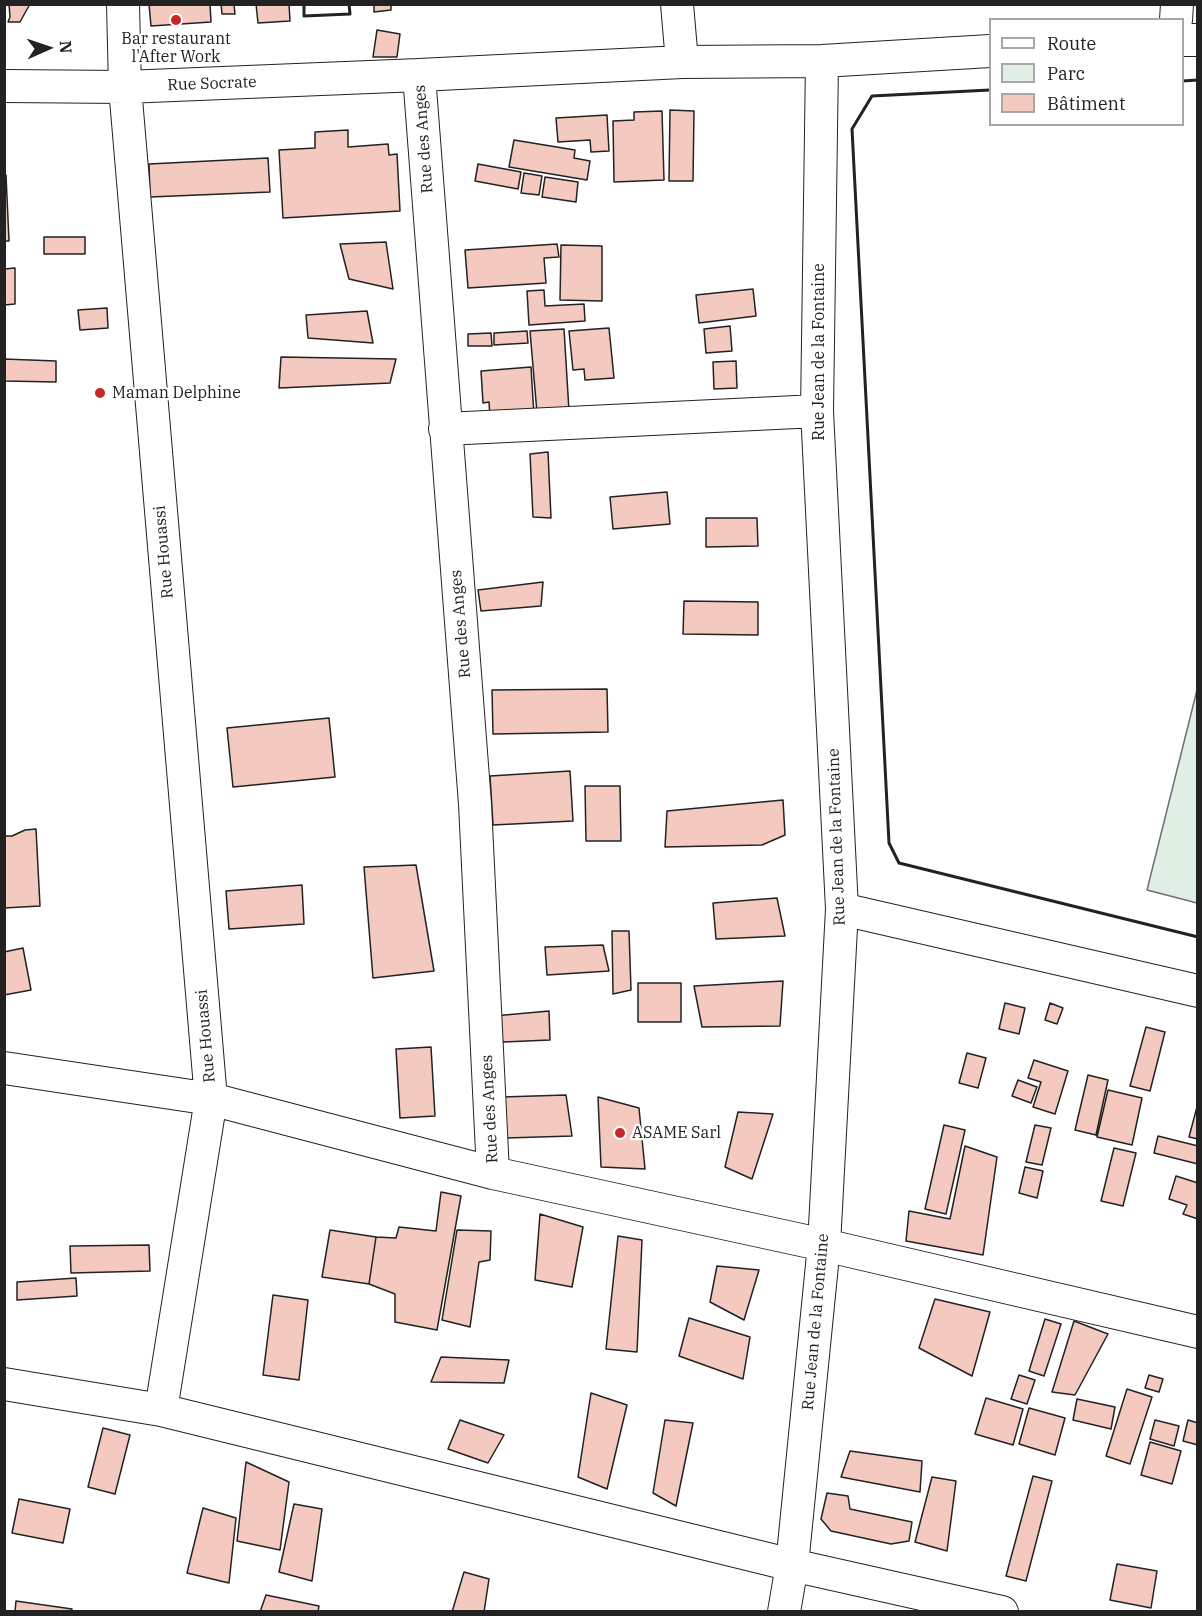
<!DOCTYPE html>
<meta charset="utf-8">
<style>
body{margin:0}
#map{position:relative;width:1202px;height:1616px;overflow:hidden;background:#fff;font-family:"IBM Plex Serif",serif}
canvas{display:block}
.frame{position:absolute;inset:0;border:6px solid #222;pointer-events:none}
.legend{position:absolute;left:989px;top:18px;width:195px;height:108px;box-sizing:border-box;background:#fff;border:2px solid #a7a7a7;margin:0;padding:8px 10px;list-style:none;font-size:18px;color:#222}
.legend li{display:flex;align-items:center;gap:12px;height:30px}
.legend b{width:30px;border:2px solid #a7a7a7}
.north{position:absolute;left:18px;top:18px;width:60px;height:60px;-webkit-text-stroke:4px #fff;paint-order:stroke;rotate:87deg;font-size:16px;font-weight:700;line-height:24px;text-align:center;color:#222}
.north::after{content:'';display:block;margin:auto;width:21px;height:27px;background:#222;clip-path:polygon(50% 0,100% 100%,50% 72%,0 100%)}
</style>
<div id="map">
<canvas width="1202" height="1616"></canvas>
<div class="frame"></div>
<ul class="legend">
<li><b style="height:8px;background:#fff"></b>Route</li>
<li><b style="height:16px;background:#e0efe3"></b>Parc</li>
<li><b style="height:16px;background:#f3c9c0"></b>Bâtiment</li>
</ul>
<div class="north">N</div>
</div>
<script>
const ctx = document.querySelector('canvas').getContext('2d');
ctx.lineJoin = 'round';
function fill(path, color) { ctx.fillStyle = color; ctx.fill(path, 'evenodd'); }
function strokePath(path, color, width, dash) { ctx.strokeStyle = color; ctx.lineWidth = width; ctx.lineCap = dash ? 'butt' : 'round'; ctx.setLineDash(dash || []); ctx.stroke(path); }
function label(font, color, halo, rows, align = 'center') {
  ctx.font = font + ' "IBM Plex Serif",serif'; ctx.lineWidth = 4.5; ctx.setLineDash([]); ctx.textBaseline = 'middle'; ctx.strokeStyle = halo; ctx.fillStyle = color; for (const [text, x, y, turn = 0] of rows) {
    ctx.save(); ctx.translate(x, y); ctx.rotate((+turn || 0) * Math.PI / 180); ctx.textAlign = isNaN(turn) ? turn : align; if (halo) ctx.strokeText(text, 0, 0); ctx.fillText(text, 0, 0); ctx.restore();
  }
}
const green = new Path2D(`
 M1197 690V903L1147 890Z`);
fill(green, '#e0efe3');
strokePath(green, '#6f6f6f', 1.5);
const building = new Path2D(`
 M9 4H30L20 22H8L10 17Z
 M149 4H210L211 22 151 26Z
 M221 4H234L235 14H222Z
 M256 4H289L290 21 258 23Z
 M374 4H391V10L374 12Z
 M377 30 400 34 397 57H373Z
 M670 110 694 111 693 181H669Z
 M662 111 664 180 614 182 613 121 634 120V112Z
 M607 115 609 151 591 152 590 140 558 142 556 118Z
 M348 130V147L388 144 389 155 397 154 400 211 283 218 279 150 315 148V132Z
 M514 140 575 150 574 158 590 161 587 180 509 167Z
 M268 158 270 192 150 197 149 164Z
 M478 164 521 172 518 189 475 181Z
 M524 173 542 176 539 195 521 193Z
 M4 175H6L9 241H4Z
 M545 177 578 182 576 202 542 197Z
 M44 237H85V254H44Z
 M386 242 393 289 349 279 340 244Z
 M557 244 559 257 544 258 546 283 468 288 465 250Z
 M561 245 602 246V301L560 300Z
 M15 268V304L4 305V269Z
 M753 289 756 316 699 323 696 295Z
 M544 290 545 306 584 304 585 321 529 325 527 291Z
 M107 308 108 328 80 330 78 310Z
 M367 311 373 343 308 338 306 315Z
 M730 326 732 351 706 353 704 329Z
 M609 328 614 378 585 380 584 369 573 370 569 331Z
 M564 329 569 411 537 413 530 331Z
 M527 331 528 343 494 345V333Z
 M491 333 492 346H468V334Z
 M281 357 396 359 390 383 279 388Z
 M4 359 56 361V382L4 381Z
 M736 361 737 388 714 389 713 362Z
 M531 367 534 416 490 419 489 402 483 403 481 371Z
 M548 452 551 518 533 517 530 454Z
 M667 492 670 524 613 529 610 497Z
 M706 518H757L758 546 706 547Z
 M543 582 541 606 481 611 478 590Z
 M684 601 758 602V635L683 634Z
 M607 689 608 732 493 734 492 690Z
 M329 718 335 777 233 787 227 728Z
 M570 771 573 821 493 825 490 776Z
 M585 786H620L621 841H586Z
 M783 800 785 835 762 845 665 847 667 811Z
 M36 829 40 906 4 908V836H12L25 830Z
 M416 865 434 971 373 978 364 867Z
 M302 885 304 924 229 929 226 891Z
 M777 898 785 936 716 939 713 903Z
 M612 931H629L631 990 613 994Z
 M603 945 609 971 547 975 545 947Z
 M23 948 31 990 4 995V952Z
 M783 981 780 1026 702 1027 694 986Z
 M638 983H681V1022H638Z
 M1005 1003 1025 1008 1019 1034 999 1029Z
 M1050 1003 1063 1008 1057 1024 1045 1020Z
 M549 1011 550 1040 503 1042 494 1016Z
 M1146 1027 1165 1032 1150 1091 1130 1086Z
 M431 1047 435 1116 400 1118 396 1049Z
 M967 1053 986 1058 978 1088 959 1083Z
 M1034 1060 1068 1071 1055 1114 1033 1107 1041 1082 1028 1078Z
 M1088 1075 1108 1080 1096 1135 1075 1130Z
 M1018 1080 1037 1087 1031 1103 1012 1096Z
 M1108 1090 1142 1098 1132 1145 1097 1137Z
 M566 1095 572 1136 506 1138 502 1097Z
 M598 1097 639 1108 645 1169 601 1167Z
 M1198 1103V1139L1189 1137Z
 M738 1112 773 1114 752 1179 725 1167Z
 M944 1125 965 1130 946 1214 925 1209Z
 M1035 1125 1051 1128 1042 1165 1026 1162Z
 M1158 1136 1198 1146V1164L1154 1153Z
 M965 1146 997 1157 983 1255 906 1241 909 1211 950 1219Z
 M1114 1148 1136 1153 1123 1206 1101 1201Z
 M1025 1167 1043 1171 1037 1198 1019 1193Z
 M1176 1176 1198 1183V1219L1183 1214 1187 1205 1169 1199Z
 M441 1192 461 1196 437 1330 395 1322V1294L369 1284 376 1237 396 1238 399 1227 436 1231Z
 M540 1214 583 1227 572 1287 535 1280Z
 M330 1230 376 1237 369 1284 322 1277Z
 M457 1230 491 1231 490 1260 479 1262 470 1327 442 1320Z
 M618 1236 642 1240 637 1352 606 1349Z
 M149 1245 150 1271 71 1273 70 1246Z
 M717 1266 759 1270 744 1320 710 1302Z
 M76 1278 77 1296 17 1300V1282Z
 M273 1295 308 1300 299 1380 263 1375Z
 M935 1299 990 1312 972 1376 919 1348Z
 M689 1318 750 1337 743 1379 679 1356Z
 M1045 1319 1061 1324 1044 1376 1029 1371Z
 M1074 1321 1108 1334 1075 1395 1052 1392Z
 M441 1357 509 1360 504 1383 431 1382Z
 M1019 1375 1035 1380 1027 1404 1011 1399Z
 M1149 1375 1163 1379 1159 1392 1145 1388Z
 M1127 1389 1152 1397 1130 1464 1106 1456Z
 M591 1393 627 1405 607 1489 578 1477Z
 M986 1398 1023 1409 1013 1445 975 1434Z
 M1077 1399 1115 1407 1111 1429 1073 1420Z
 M1029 1408 1065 1418 1055 1455 1019 1444Z
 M460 1420 504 1435 488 1463 448 1449Z
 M665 1420 693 1423 676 1506 653 1493Z
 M1155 1420 1179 1426 1174 1446 1150 1439Z
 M1188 1420 1198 1423V1445L1183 1441Z
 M103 1428 130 1435 115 1494 88 1487Z
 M1150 1442 1181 1451 1172 1484 1141 1475Z
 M850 1451 922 1461 920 1492 841 1477Z
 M246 1462 289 1482 280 1550 237 1541Z
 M1033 1476 1052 1481 1026 1581 1006 1576Z
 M932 1477 956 1481 947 1551 915 1542Z
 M827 1493 848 1496 850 1509 912 1522 909 1541 891 1544 831 1531 821 1519Z
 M19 1499 70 1509 63 1543 12 1533Z
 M294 1504 322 1509 312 1581 279 1572Z
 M203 1508 236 1518 229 1583 187 1573Z
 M1117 1564 1157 1571 1151 1608 1110 1600Z
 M464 1572 489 1579 484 1612H452Z
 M266 1595 319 1606 318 1612H260Z
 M16 1601 72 1609 71 1612H15Z`);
fill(building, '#f3c9c0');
strokePath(building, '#222', 1.5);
const minor = new Path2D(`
 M123 4 125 87 211 1099 161 1410
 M677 4 682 62
 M1176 20 1177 4
 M1182 40H1198
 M419 75 475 804 493 1173
 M4 86 125 87 419 75 682 62 822 61 990 51
 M445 429 817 411
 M842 909 1198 991
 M4 1068 211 1099 493 1173 824 1245 1198 1332
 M4 1384 161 1410 792 1565 1002 1612
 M784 1612 792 1565 824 1245 842 909 817 411 822 61`);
strokePath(minor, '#222', 34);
strokePath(minor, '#fff', 32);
strokePath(new Path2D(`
 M304 4V16L350 14 349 4
 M1182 81 1198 80
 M990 90 872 96 852 129 889 843 899 863 1198 937`), '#222', 3);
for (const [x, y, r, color] of [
 [176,20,6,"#c62828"],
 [100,393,6,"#c62828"],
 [620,1133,6,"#c62828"]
]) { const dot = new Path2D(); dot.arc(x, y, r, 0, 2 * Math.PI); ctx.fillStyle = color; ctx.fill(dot); strokePath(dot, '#fff', 2); }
label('16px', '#222', '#fff', [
 ["Bar restaurant",176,39,"center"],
 ["l'After Work",176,57,"center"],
 ["Maman Delphine",112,393],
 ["ASAME Sarl",632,1133]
], 'left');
label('16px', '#222', '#fff', [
 ["Rue Socrate",212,84,-2],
 ["Rue des Anges",424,139,-94],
 ["Rue Jean de la Fontaine",819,352,-90],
 ["Rue Houassi",164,552,-95],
 ["Rue des Anges",461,624,-95],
 ["Rue Jean de la Fontaine",837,837,-92],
 ["Rue Houassi",206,1036,-95],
 ["Rue des Anges",490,1109,-93],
 ["Rue Jean de la Fontaine",816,1322,-85]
]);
</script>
